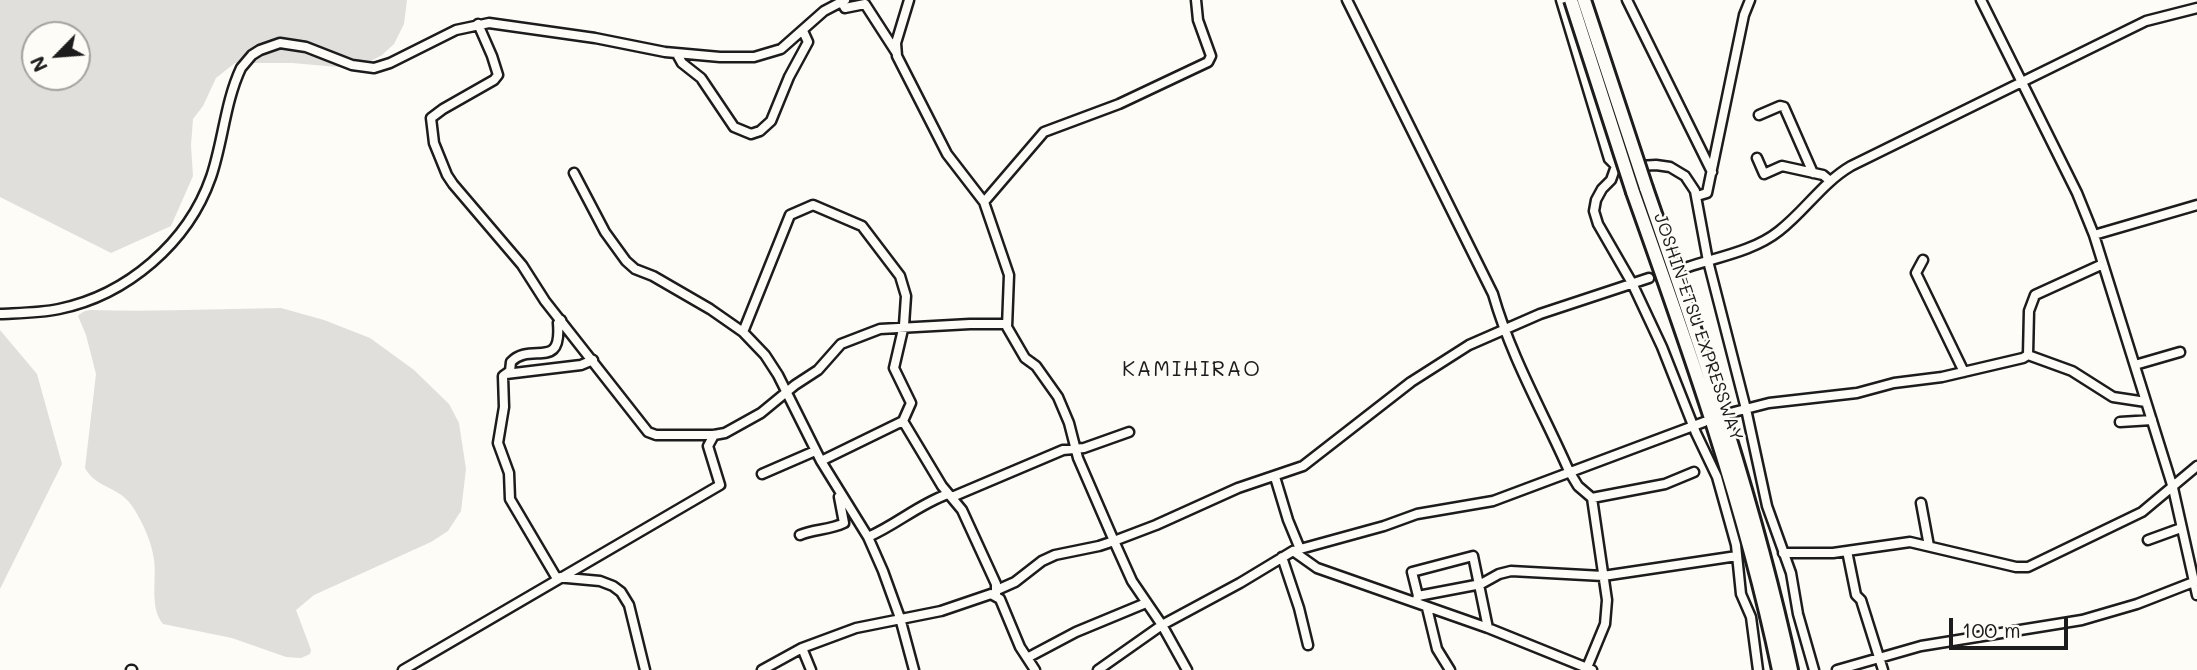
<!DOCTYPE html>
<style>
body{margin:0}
#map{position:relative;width:2197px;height:670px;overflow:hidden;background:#fdfcf7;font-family:Mali,sans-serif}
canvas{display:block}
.north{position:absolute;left:21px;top:21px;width:70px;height:70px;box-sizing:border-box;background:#fdfcf7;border:2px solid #a3a29f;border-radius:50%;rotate:245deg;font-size:19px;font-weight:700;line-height:28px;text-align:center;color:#1c1c1c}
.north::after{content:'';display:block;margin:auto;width:24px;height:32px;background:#1c1c1c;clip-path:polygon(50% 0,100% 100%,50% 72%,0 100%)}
.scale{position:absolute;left:1949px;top:618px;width:119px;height:32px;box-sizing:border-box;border:4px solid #1c1c1c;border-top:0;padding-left:9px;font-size:21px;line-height:24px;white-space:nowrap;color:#1c1c1c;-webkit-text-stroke:5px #fdfcf7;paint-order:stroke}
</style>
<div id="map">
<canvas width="2197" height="670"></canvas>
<div class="north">N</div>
<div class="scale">100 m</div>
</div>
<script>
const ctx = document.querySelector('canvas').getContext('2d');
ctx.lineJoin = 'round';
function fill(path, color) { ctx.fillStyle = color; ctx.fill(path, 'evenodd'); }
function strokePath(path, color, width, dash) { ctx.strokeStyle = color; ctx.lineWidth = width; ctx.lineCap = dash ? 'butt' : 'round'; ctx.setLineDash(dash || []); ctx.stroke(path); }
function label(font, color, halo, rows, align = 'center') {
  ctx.font = font + ' Mali,sans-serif'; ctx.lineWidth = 5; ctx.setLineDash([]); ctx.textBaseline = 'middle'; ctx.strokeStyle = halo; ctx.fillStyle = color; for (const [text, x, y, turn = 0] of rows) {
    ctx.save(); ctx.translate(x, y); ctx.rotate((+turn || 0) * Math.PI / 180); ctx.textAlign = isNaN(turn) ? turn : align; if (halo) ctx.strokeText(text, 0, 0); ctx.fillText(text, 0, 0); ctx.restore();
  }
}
fill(new Path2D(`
 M0 0H407L404 24 394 44 382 55 362 66 338 67 292 63H235L216 78 203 106 193 119 191 145 193 176 171 226 111 253 0 197ZM35 35H77V77H35Z
 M281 308 324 320 370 338 414 370 449 404 459 423 466 469 461 511 448 531 431 542 314 595 296 610 311 650 310 654 301 658 286 657 232 638 163 624C149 607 157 580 154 560 152 543 143 523 134 509 121 486 96 489 85 468L96 374 86 335 78 316C82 312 86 310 92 310 155 312 218 309 281 308Z
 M0 330 37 374 62 464 0 589Z`), '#e0dfdb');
strokePath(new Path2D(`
 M1649 278 1688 267`), '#dbdad6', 8, [8, 4]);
const minor = new Path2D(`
 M909 0 896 43 897 56 947 154 984 202 1009 275 1007 327 1025 358 1036 366 1058 397 1069 423 1078 458 1114 541 1099 546 1055 555 1042 561 1015 582 997 590
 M1347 0 1493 294C1511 357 1543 412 1569 471L1578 486 1592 498 1607 600 1605 624 1586 670
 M1561 0 1609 159 1616 166 1621 167 1656 165 1670 167 1685 176 1695 191 1708 261 1746 409 1767 506 1791 573 1798 614 1814 670
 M1627 0 1712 172
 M1981 0 2077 193 2094 235 2173 488 2197 595
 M841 1 845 8 865 4 896 52
 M478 24 492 56 498 75 494 80 443 109 431 118 434 143 447 175 453 184 522 265 545 301 648 432 656 435H714L725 433 761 413 795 385 818 370 841 344 880 329 970 324H1007
 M677 54 682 63 701 78 734 127 751 134 760 131 771 121 789 77 808 42 803 31
 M1759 115 1780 106 1784 107 1813 173
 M1757 158 1764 174 1782 166 1823 175 1829 180
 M1616 166 1611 180 1602 189 1596 200 1594 211 1598 224 1632 283 1662 347 1696 433 1717 477 1736 545 1741 594 1751 617 1758 670
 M574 173 605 232 626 261 635 269 653 276 710 309 743 332 765 355 778 375 821 461 868 537 883 571 900 618 914 670
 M1697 196 1707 193 1744 15 1750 0
 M984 202 1044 132 1119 104 1208 62 1211 56 1198 20 1196 0
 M2094 235 2197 205
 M1923 260 1916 273 1964 372
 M1688 267C1718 257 1754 251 1779 231 1805 211 1822 183 1851 166L2146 21 2197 8
 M0 314C19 313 40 313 59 309 127 295 188 243 211 177 223 142 225 102 241 68L252 55 260 50 280 43 306 47 352 65 374 68 390 63 456 30 489 23 595 38 665 52 720 57H754L781 49 824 11 845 0
 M561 320 558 323C562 372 531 341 511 362L510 371 503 376 504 407 498 443 509 473 510 499 556 577 600 581 613 586 621 592 629 605 645 670
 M743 332 790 215 813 205 862 226 900 276 906 296 904 325 894 368 911 403 903 421 821 461
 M2028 355 2072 371 2113 397 2146 402
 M2135 365 2180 352
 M506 374 581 365 593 360
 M1730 413 1769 403 1857 393 1894 383 1942 377 2023 358 2028 355 2029 311 2035 295 2103 264
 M903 421 942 486 962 510 996 584V595
 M2120 422 2152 420
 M762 474 815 451
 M1275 477 1288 520 1300 549
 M952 497 1063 450 1084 448 1129 432
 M1592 498 1665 484 1694 472
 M1921 503 1929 546
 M800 535C814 529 830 530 844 523L839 497
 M868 537C896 525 919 504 948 494
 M2148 540 2181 528
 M1293 551 1317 568 1488 628 1592 670
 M1847 551 1856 595 1861 600 1883 670
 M1783 553H1833L1910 542 2016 567H2028L2142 512 2197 466
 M1282 557 1299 608 1308 645
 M1418 596 1481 584 1499 574 1511 571 1603 576 1737 556
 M1417 599 1418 596 1412 572 1473 556 1488 628
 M1427 608 1437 649 1450 670
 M802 648 811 670
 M1027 658 1076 632 1146 603
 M131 670H132
 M403 670 720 485 708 446 714 435
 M762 670 802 648 856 628 941 611 991 594 1000 599 1020 647 1035 670
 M1098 670 1162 625 1240 583 1293 551 1384 526 1417 514 1493 501 1704 422
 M1187 670 1162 625 1132 581 1114 541 1156 525 1238 488 1303 466 1411 382 1469 345 1540 314 1649 278
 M1837 670 1921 646 2082 620 2137 604 2196 581`);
const highway = new Path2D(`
 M1646 188C1702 349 1755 503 1791 670
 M1633 192C1689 349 1745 506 1779 670`);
strokePath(minor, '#1c1c1c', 13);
strokePath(highway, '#1c1c1c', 18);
strokePath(minor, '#fdfcf7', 8);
strokePath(highway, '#fdfcf7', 12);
const highwayBridge = new Path2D(`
 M1571 0 1633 192
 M1584 0 1646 188`);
strokePath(highwayBridge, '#1c1c1c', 18, []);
strokePath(highwayBridge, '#fdfcf7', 12);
label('18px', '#1c1c1c', '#fdfcf7', [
 ["JOSHIN-ETSU EXPRESSWAY",1698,327,71]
]);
ctx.letterSpacing = '2px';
label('21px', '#1c1c1c', '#fdfcf7', [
 ["KAMIHIRAO",1192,370]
]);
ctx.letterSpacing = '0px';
</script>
